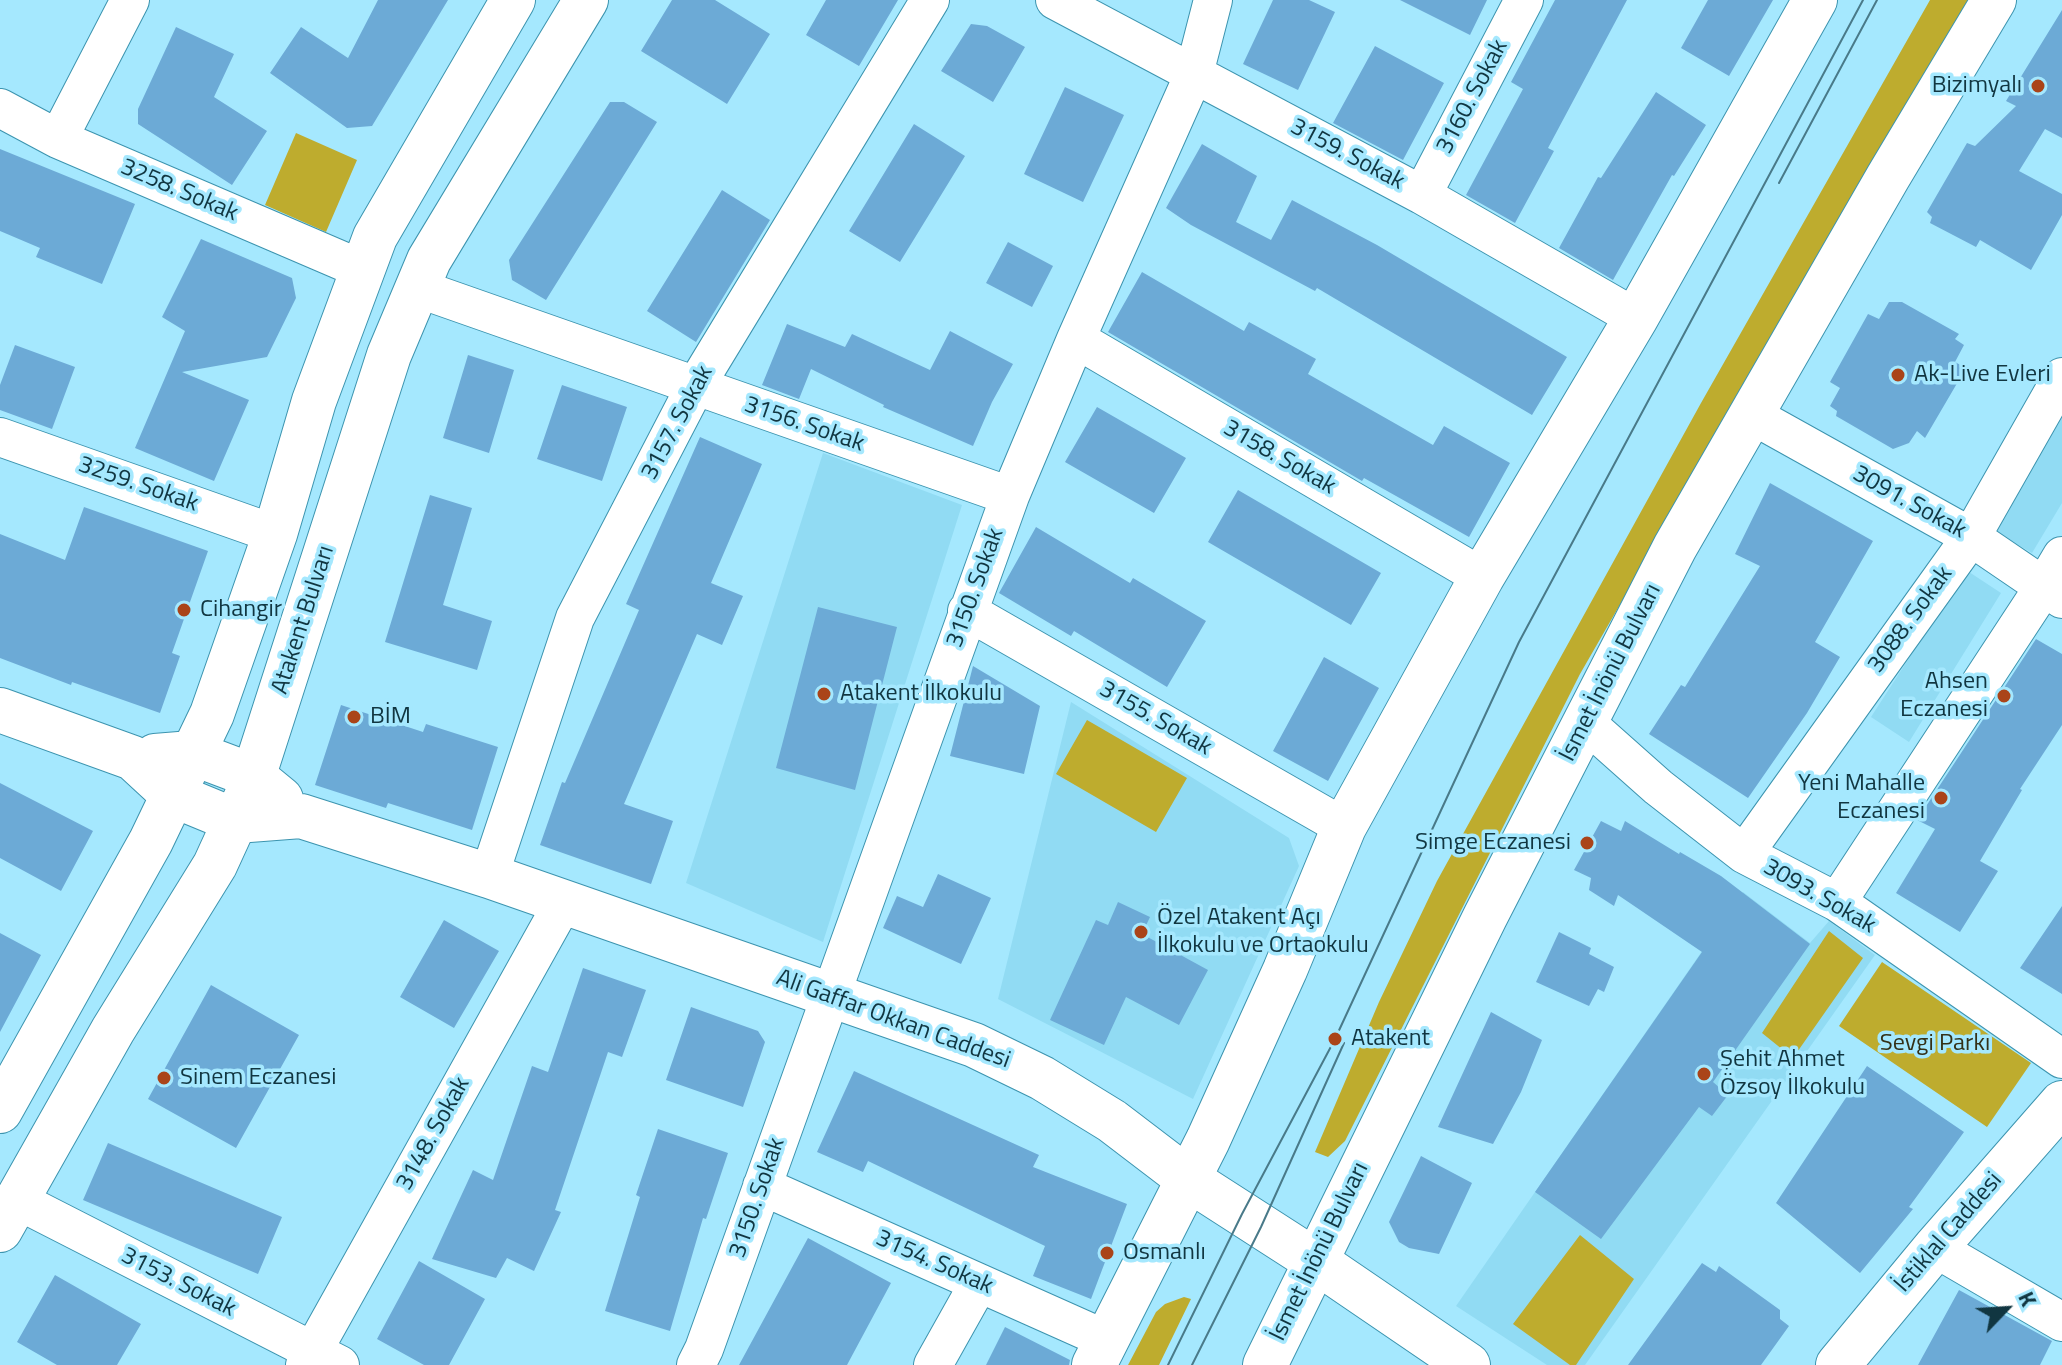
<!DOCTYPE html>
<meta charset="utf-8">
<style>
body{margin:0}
#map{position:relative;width:2062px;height:1365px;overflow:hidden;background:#a5e8fe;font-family:"Titillium Web",sans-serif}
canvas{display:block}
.north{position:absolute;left:1966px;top:1269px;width:80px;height:80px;-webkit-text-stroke:6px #a5e8fe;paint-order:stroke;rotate:65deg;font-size:22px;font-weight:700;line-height:32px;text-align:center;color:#113641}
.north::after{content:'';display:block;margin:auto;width:28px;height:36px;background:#113641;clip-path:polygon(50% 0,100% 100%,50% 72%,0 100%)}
</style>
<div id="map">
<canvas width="2062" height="1365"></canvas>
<div class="north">K</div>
</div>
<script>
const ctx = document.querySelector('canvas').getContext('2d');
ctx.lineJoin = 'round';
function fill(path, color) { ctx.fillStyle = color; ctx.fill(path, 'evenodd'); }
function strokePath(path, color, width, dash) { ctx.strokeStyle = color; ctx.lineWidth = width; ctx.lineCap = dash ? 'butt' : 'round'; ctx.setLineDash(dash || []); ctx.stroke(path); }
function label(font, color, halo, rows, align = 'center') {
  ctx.font = font + ' "Titillium Web",sans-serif'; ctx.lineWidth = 7; ctx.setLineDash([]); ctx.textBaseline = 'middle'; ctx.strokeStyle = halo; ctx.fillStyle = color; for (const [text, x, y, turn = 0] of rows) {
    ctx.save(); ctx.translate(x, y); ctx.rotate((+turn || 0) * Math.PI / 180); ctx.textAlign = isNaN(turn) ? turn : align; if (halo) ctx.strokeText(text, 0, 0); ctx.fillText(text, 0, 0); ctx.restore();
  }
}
fill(new Path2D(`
 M2062 415V503L2032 553 1993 530Z
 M823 453 962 505 823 942 686 883Z
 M1966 570 2001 593 1909 742 1871 717Z
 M1071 702 1289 838 1299 866 1193 1099 998 999Z
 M1743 892 1810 943 1829 921 1875 955 1585 1365H1547L1456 1306Z`), '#91dbf3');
fill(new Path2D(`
 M1930 0H1968L1580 674 1345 1141 1328 1157 1315 1152 1379 1002 1437 881 1701 403Z
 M296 133 357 160 326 232 265 205Z
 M1087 720 1187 778 1156 832 1056 774Z
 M1829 931 1863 958 1793 1058 1762 1033Z
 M1882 962 2031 1063 1987 1127 1839 1026Z
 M1580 1235 1634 1279 1576 1365H1570L1513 1324Z
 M1184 1297 1191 1299 1159 1365H1128L1156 1312 1165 1304Z`), '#beac2e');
fill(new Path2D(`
 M378 0H448L372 126 347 128 270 73 301 27 348 58Z
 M672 0H715L770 34 727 104 641 51Z
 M826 0H898L859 66 806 35Z
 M1273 0H1309L1335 12 1298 90 1243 64Z
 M1400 0H1487L1470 35Z
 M1555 0H1627L1548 148 1554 151 1515 223 1466 195 1523 89 1511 82Z
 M1708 0H1773L1729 76 1681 48Z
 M2062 10V138L2045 129 2019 171 2062 194V215L2031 270 1980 240 1976 247 1930 223 1932 217 1927 212 1967 143 1975 146 2016 106 2006 101Z
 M971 24 987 26 1025 47 993 102 941 71Z
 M176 27 234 54 214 97 267 131 232 185 138 124V109Z
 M1375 46 1444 83 1403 160 1333 123Z
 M1065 87 1124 115 1083 202 1024 174Z
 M1656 92 1706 125 1674 176 1672 175 1613 280 1559 248 1598 177 1601 178Z
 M610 102H624L657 122 546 300 512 280 509 260Z
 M914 124 965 156 900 262 849 231Z
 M1202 144 1257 176 1236 222 1271 240 1292 200 1377 245 1567 357 1532 415 1317 288 1315 291 1191 225 1166 208Z
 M0 149 135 204 102 284 36 257 40 248 0 231Z
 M722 190 770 220 696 342 647 311Z
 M201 239 292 278 296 298 267 357 182 372 249 400 214 481 135 448 185 331 162 317Z
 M1008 242 1053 266 1032 307 986 283Z
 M1142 272 1244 331 1249 322 1316 359 1308 374 1433 445 1444 426 1510 463 1469 537 1364 478 1362 481 1108 332Z
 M1889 302H1902L1959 334 1955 339 1964 345 1955 362 1966 368 1925 438 1917 431 1909 443 1893 449 1836 416 1837 411 1830 406 1840 388 1830 382 1868 314 1879 319Z
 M787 324 845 347 852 334 930 370 950 331 1013 364 992 402 973 446 883 407 884 405 811 369 799 399 762 385Z
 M15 345 75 367 52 429 0 410V385Z
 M468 355 514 370 489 453 443 438Z
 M562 385 627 407 602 481 537 459Z
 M1097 407 1186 458 1154 513 1065 462Z
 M700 437 762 464 711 583 743 596 722 645 697 634 624 804 673 821 651 884 540 845 562 782 565 783 639 610 626 604Z
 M1770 483 1873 541 1815 642 1840 657 1807 713 1748 798 1649 734 1681 685 1685 687 1760 566 1735 554Z
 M1238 490 1381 573 1351 625 1208 542Z
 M430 495 472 508 443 605 492 621 477 670 385 642Z
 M84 507 208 551 172 653 180 656 160 713 72 682 71 685 0 658V534L65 560Z
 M1036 527 1130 583 1133 578 1206 621 1167 687 1074 631 1071 636 999 593Z
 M818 607 897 627 855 790 776 768Z
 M2036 639 2062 654V725L2020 789 2022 790 1980 861 1998 871 1960 932 1896 893 1935 829 1917 820Z
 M1324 657 1379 688 1328 781 1273 751Z
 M973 666 1040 706 1024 774 950 756Z
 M341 705 423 732 426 724 498 747 472 830 388 803 386 808 315 785Z
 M0 783 93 831 61 891 0 858Z
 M1601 821 1621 831 1625 821 1679 854 1680 852 1721 876 1810 944 1713 1082 1728 1095 1712 1116 1699 1107 1601 1239 1535 1192 1702 952 1618 895 1614 906 1589 890 1591 878 1574 870Z
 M938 874 991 898 961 964 883 928 897 896 923 907Z
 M1118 902 1150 917 1142 934 1208 970 1179 1025 1126 997 1104 1045 1050 1020 1096 920 1108 925Z
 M2062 906V994L2020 968Z
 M444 920 499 951 454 1028 400 997Z
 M1559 932 1591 948 1589 954 1614 967 1604 992 1598 989 1589 1006 1536 982Z
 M0 933 41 955 0 1032Z
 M583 968 646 990 622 1057 608 1052 555 1210 561 1212 534 1271 507 1258 496 1278 432 1259 473 1170 493 1180 532 1066 548 1072Z
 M211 985 299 1035 236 1148 148 1099Z
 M691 1007 758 1031 765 1042 743 1107 666 1080Z
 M1491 1012 1542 1040 1521 1092 1493 1144 1438 1127Z
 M1867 1066 1964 1132 1909 1207 1913 1209 1860 1273 1776 1203Z
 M854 1071 1039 1155 1033 1167 1127 1204 1091 1299 1033 1276 1045 1246 868 1161 863 1172 817 1152Z
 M658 1129 728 1153 706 1219 703 1218 670 1331 605 1311 640 1197 636 1195Z
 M108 1143 282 1217 258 1274 83 1200Z
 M1421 1156 1472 1183 1439 1254 1409 1248 1399 1242 1389 1222Z
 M808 1238 891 1283 847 1365H739Z
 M419 1261 485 1299 449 1365H424L377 1339Z
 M1702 1263 1716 1272 1719 1266 1780 1310V1319L1789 1326 1761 1365H1628Z
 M55 1275 141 1324 117 1365H57L17 1342Z
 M1959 1290 2052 1341 2040 1365H1918Z
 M1005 1327 1070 1360 1069 1365H986Z`), '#6caad6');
const minor = new Path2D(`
 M1055 0 1422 195 1636 318
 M0 108 58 139 361 269
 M58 139 130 0
 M1422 195 1524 0
 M417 288 1010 496
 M1076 339 1482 577
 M1752 415 1971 537 2062 599
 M0 437 275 534
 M967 611 1344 827
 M1586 723 1658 787 1744 854 1837 902 2062 1059
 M1744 854 1971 537 2062 377
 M489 876 575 618 695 387 930 0
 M1837 902 2043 588 2062 556
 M762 1186 1107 1340
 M17 1200 340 1365
 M1935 1248 2062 1322
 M305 1365 563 903
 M696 1365 704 1349 1010 496 1076 339 1194 74 1213 0
 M933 1365 979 1283`);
const tertiary = new Path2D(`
 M0 710 133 758 173 795 236 821 301 816 489 876 974 1045 1042 1078 1112 1121 1188 1179 1317 1262 1468 1365
 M155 756 192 753 253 776 281 799
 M1838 1365 1935 1248 2062 1103`);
const secondary = new Path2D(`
 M0 1111 151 841 212 714 275 534 314 401 375 237 513 0
 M0 1230 113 1030 215 865 248 793 389 355 429 260 586 0`);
const primary = new Path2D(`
 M1094 1365 1208 1140 1285 970 1344 827 1482 577 1636 318 1815 0
 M1265 1365 1485 917 1675 547 1888 177 1994 0`);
strokePath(minor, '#3c94af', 40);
strokePath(tertiary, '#3c94af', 46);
strokePath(secondary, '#3c94af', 46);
strokePath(primary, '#3c94af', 46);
strokePath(minor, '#fff', 38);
strokePath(tertiary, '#fff', 44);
strokePath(secondary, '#fff', 44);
strokePath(primary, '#fff', 44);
strokePath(new Path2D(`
 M1779 183 1877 0
 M1168 1365 1242 1214 1335 1039 1519 642 1863 0
 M1192 1365 1261 1227 1344 1043`), '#497a89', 2);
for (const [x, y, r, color] of [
 [2038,86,8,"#aa4419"],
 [1898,375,8,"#aa4419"],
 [184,610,8,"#aa4419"],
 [824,694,8,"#aa4419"],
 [2004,696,8,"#aa4419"],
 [354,717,8,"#aa4419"],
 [1941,798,8,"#aa4419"],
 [1587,843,8,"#aa4419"],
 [1141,932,8,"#aa4419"],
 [1335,1039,8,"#aa4419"],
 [1704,1074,8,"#aa4419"],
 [164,1078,8,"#aa4419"],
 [1107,1253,8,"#aa4419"]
]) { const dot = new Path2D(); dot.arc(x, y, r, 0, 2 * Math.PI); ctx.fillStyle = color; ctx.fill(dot); strokePath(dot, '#a5e8fe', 3); }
label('24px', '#113641', '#a5e8fe', [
 ["Bizimyalı",2022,86,"right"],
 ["Ak-Live Evleri",1914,375],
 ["Cihangir",200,610],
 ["Ahsen",1988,682,"right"],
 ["Eczanesi",1988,710,"right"],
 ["Atakent İlkokulu",840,694],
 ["BİM",370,717],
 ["Yeni Mahalle",1925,784,"right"],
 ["Eczanesi",1925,812,"right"],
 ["Simge Eczanesi",1571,843,"right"],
 ["Özel Atakent Açı",1157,918],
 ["İlkokulu ve Ortaokulu",1157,946],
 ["Atakent",1351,1039],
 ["Şehit Ahmet",1720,1060],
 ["Özsoy İlkokulu",1720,1088],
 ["Sinem Eczanesi",180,1078],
 ["Osmanlı",1123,1253]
], 'left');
label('24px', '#113641', '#a5e8fe', [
 ["3160. Sokak",1473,97,-62],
 ["3159. Sokak",1347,155,28],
 ["3258. Sokak",179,191,23],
 ["3157. Sokak",678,423,-62],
 ["3156. Sokak",804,425,19],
 ["3158. Sokak",1279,458,30],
 ["3259. Sokak",138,485,19],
 ["3091. Sokak",1909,503,29],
 ["3150. Sokak",976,588,-70],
 ["Atakent Bulvarı",304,620,-72],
 ["3088. Sokak",1911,620,-54],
 ["İsmet İnönü Bulvarı",1611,673,-63],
 ["3155. Sokak",1155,719,30],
 ["3093. Sokak",1819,897,30],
 ["Ali Gaffar Okkan Caddesi",893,1020,20],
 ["3148. Sokak",434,1134,-61],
 ["3150. Sokak",758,1198,-71],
 ["İstiklal Caddesi",1949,1233,-49],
 ["İsmet İnönü Bulvarı",1320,1252,-64],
 ["3154. Sokak",934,1263,24],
 ["3153. Sokak",178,1283,27]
]);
label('24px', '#343118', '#a5e8fe', [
 ["Sevgi Parkı",1935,1044]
]);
</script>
